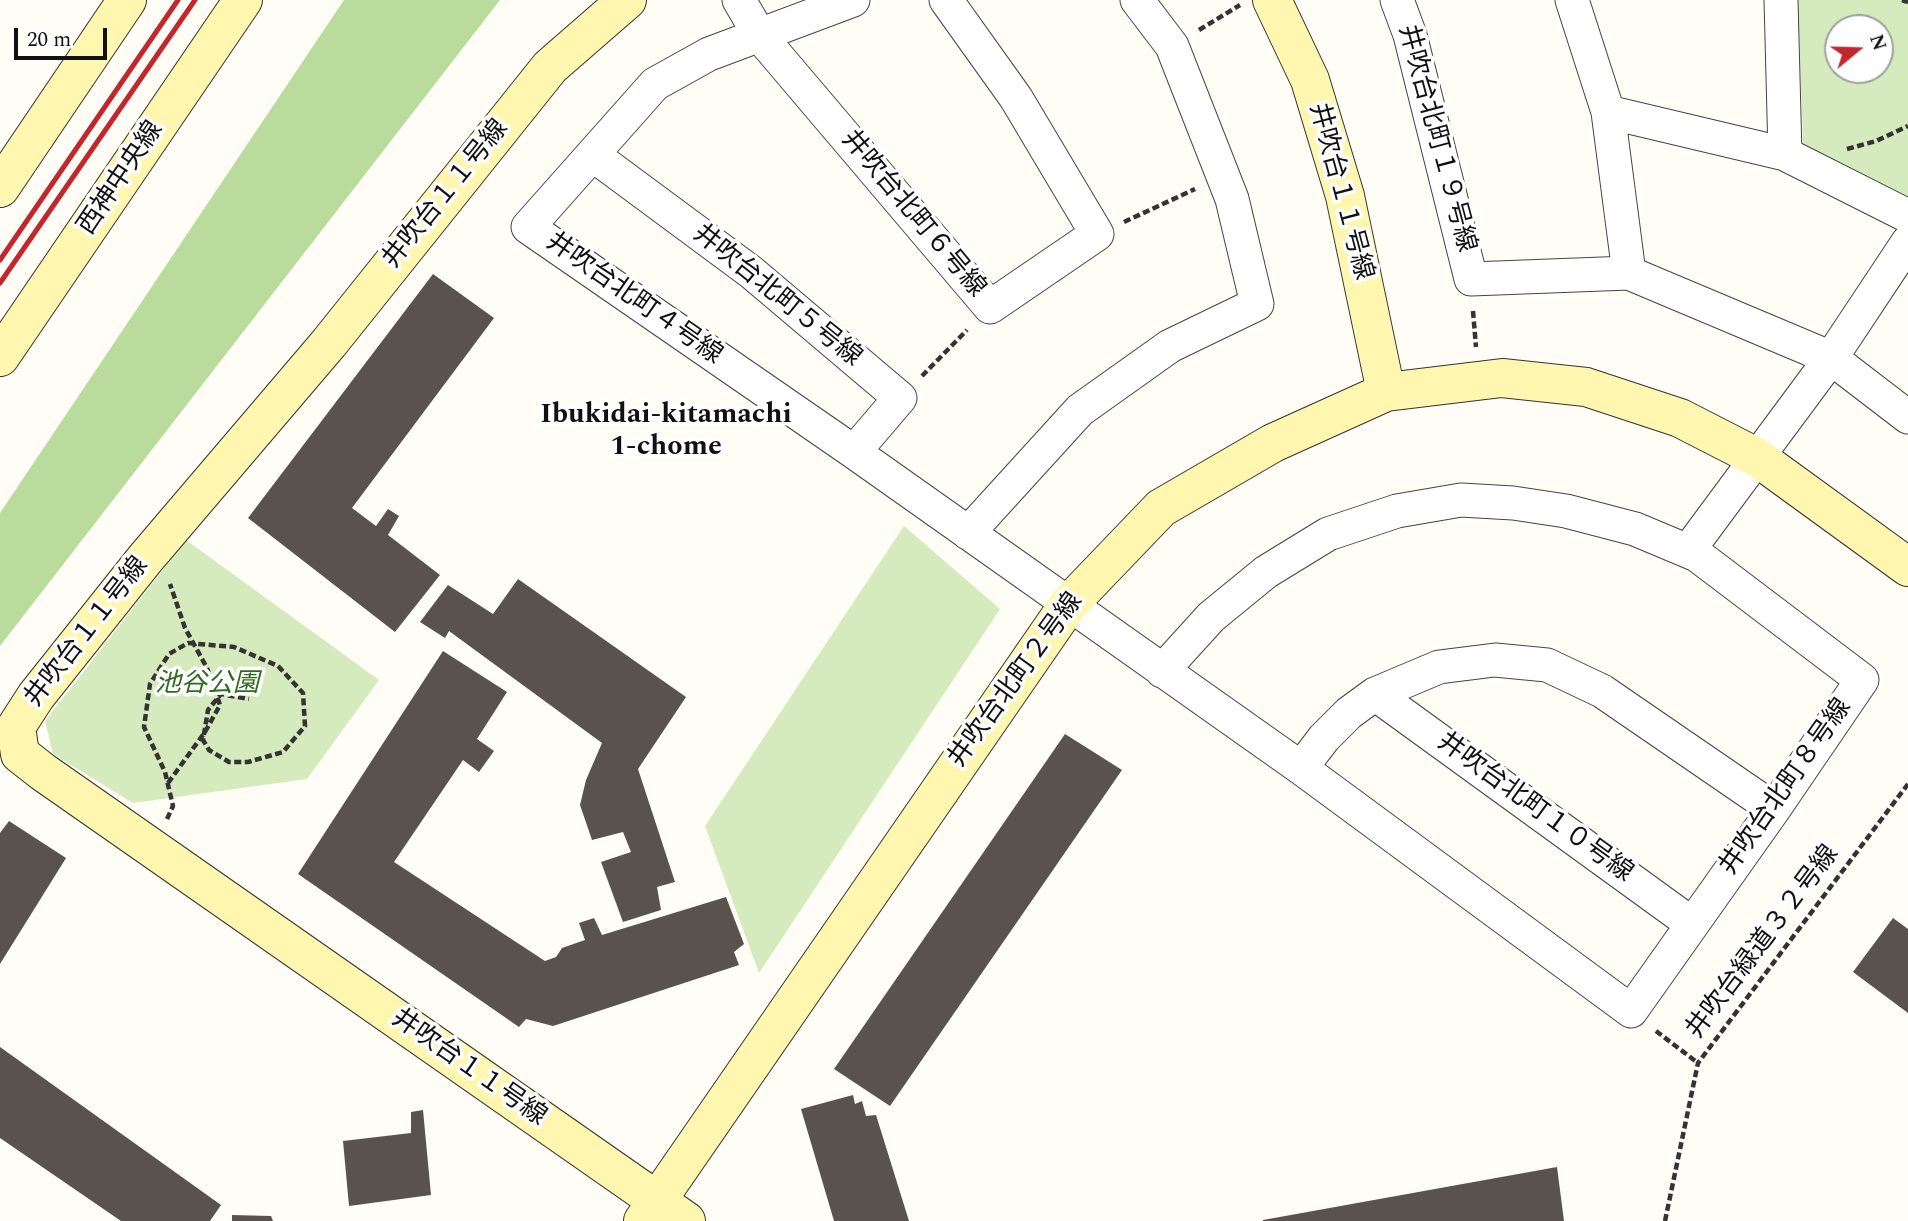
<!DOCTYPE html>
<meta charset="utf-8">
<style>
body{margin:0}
#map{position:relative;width:1908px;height:1221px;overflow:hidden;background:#fffdf5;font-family:Spectral,serif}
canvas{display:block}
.north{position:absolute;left:1824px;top:14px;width:70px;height:70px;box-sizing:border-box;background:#fff;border:2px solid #a0a0a0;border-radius:50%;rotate:71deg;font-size:19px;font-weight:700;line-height:28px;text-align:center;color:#111}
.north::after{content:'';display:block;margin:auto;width:24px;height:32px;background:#c4262e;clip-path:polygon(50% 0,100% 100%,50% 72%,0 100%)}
.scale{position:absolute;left:14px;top:28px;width:93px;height:32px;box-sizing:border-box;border:4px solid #111;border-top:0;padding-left:9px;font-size:21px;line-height:24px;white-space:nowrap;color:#111;-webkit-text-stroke:5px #fff;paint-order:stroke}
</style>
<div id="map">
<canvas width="1908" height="1221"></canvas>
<div class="north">N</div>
<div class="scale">20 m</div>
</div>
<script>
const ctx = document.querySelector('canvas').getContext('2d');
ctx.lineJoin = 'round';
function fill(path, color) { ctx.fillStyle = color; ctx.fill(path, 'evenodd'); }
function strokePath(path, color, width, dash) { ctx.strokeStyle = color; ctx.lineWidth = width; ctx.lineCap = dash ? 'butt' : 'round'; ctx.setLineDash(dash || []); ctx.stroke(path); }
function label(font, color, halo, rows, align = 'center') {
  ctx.font = font + ' Spectral,"Noto Sans JP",serif'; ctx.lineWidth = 7; ctx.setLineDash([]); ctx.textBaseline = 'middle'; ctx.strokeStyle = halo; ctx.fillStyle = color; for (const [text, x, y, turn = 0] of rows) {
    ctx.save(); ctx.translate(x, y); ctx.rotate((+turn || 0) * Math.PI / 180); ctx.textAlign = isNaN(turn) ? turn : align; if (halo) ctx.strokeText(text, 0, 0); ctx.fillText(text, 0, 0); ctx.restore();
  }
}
fill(new Path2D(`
 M1798 0H1908V197L1900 198 1803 144ZM1838 28H1880V70H1838Z
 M904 526 1000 609 759 973 705 826Z
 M186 540 379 680 307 779 133 803 53 754 45 721Z`), '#d5ebbd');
fill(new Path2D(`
 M344 0H500L0 646V513Z`), '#b9dc9c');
fill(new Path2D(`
 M433 274 494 318 352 508 376 526 388 509 399 516 388 535 440 575 395 632 248 518Z
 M518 579 686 697 638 769 675 882 657 887 661 910 623 922 601 862 631 852 623 832 592 840 580 805 586 780 602 743 449 631 445 638 420 622 448 585 493 614Z
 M443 651 507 692 477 739 494 751 479 772 463 760 394 862 545 961 556 957 562 948 585 940 579 923 594 918 602 935 726 897 744 944 734 952 739 965 553 1026 526 1019 519 1027 298 874Z
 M1065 734 1122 770 890 1106 834 1069Z
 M9 821 66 858 0 964V833Z
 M1893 918 1908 929V1013L1853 972Z
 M0 1047 221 1205 210 1221H121L0 1138Z
 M853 1095 855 1104 862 1101 866 1116 876 1115 909 1221H834L801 1109Z
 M423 1110 431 1195 349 1206 343 1141 411 1133V1112Z
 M1557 1167 1564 1221H1263V1220Z
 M232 1215 271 1216 273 1221H232Z`), '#5a524d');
const street = new Path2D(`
 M739 0 760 36 990 307 1097 234 1016 98 946 0
 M853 0 709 54 655 84 528 227 854 452 1301 768 1631 1011 1774 809 1862 680 1697 555 1635 529 1566 511 1513 503 1461 500 1397 511 1328 534 1266 572 1211 617 1162 671
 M1397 0 1410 35 1471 279 1629 273 1831 358 1908 417
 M1572 0 1608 112 1629 273
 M1781 0 1785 154
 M1608 112 1785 154 1908 216
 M593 155 751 272 900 398 854 452
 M968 533 1080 410 1170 346 1257 304 1232 199 1172 46 1137 0
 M1688 551 1831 358 1908 242
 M1375 694 1692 924
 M1301 768 1324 738 1349 713 1375 694 1439 667 1495 660 1547 665 1602 691 1774 809`);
const secondary = new Path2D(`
 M627 0 550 67 329 343 145 559 36 696 16 727 20 754 43 772 686 1221
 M1272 0 1310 80 1345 196 1386 392
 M0 188 127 0
 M0 357 243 0
 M643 1221 1068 605 1161 508 1273 443 1386 392 1502 378 1586 387 1680 418 1758 458 1908 567`);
strokePath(street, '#444', 35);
strokePath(secondary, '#333', 40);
strokePath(new Path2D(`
 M1902 0 1908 2
 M1199 30 1240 5
 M1847 149 1876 141 1908 126
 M1124 222 1195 189
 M1473 311 1476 347
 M922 376 967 330
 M168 783 205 732 220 705 207 668 185 628 170 584
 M167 819 173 806 165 772 144 727 150 684 169 654 188 643 234 647 278 666 303 693 305 726 283 752 248 762H229L209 750 203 740 208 710 221 694 249 699
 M1656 1031 1698 1063
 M1665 1221 1698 1063 1908 784`), '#333', 4.5, [7, 3.5]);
strokePath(street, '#fff', 33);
strokePath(secondary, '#fff6b0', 38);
strokePath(new Path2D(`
 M0 260 178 0
 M0 283 195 0`), '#c4262e', 5);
label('26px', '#111', '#fff', [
 ["井吹台北町１９号線",1435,139,75],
 ["西神中央線",122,179,-56],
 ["井吹台１１号線",1339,192,75],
 ["井吹台１１号線",447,195,-51],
 ["井吹台北町６号線",912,215,50],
 ["井吹台北町５号線",776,297,39],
 ["井吹台北町４号線",633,300,35],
 ["井吹台１１号線",88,633,-52],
 ["井吹台北町２号線",1017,681,-54],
 ["井吹台北町８号線",1787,788,-55],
 ["井吹台北町１０号線",1534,809,36],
 ["井吹台緑道３２号線",1764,943,-53],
 ["井吹台１１号線",468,1069,35]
]);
label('italic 26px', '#2f6b1f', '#fff', [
 ["池谷公園",207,686]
]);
label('bold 28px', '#111', '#fff', [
 ["Ibukidai-kitamachi",666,417],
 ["1-chome",666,449]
]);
</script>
